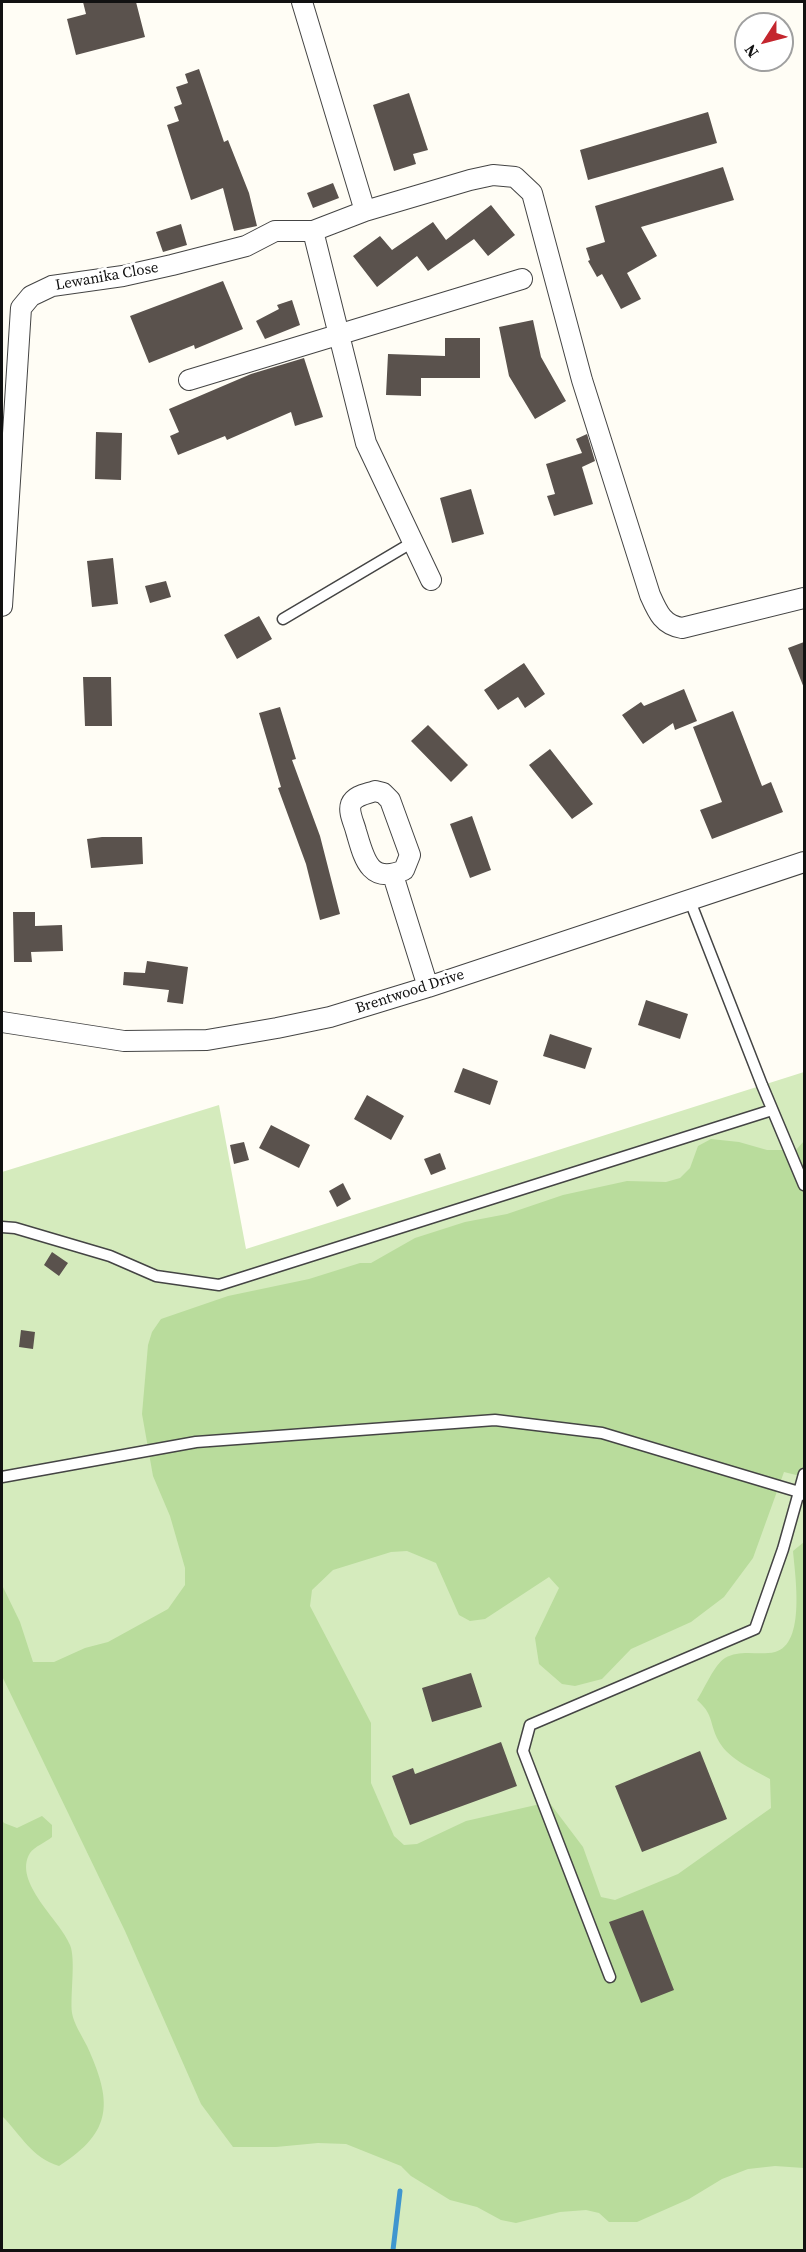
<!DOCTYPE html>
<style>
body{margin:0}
#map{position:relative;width:806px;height:2252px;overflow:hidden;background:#fffdf5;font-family:"Source Serif 4",serif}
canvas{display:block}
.frame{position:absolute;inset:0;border:3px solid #111;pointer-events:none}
.north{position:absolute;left:734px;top:12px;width:60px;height:60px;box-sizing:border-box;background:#fff;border:2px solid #a0a0a0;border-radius:50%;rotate:234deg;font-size:16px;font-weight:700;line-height:24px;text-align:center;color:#111}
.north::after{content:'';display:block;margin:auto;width:21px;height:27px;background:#c4262e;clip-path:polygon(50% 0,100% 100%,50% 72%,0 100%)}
</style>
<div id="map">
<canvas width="806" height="2252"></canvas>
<div class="frame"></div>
<div class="north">N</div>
</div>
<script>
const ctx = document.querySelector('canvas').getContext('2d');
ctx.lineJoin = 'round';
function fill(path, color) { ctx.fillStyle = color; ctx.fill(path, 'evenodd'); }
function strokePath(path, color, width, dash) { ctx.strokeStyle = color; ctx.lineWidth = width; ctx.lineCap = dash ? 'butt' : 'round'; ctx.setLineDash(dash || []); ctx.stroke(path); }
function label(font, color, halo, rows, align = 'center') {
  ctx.font = font + ' "Source Serif 4",serif'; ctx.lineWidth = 6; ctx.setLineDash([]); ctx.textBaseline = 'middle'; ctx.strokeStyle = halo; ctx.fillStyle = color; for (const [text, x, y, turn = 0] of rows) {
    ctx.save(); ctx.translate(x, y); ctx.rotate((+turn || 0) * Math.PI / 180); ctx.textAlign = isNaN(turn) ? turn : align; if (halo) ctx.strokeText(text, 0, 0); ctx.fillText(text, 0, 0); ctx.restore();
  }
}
fill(new Path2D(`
 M804 1072V2250H2V1172L219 1105 246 1249Z`), '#d5ebbd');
fill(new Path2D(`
 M711 1139 739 1142 767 1150H796L804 1141V1477L784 1472 753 1558 724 1597 691 1622 631 1649 602 1679 575 1686 562 1684 539 1664 535 1638 559 1588 549 1577 485 1619 470 1621 459 1615 436 1563 407 1551 391 1552 333 1570 312 1590 310 1606 371 1723V1783L394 1836 404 1845 417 1844 466 1821 549 1802 583 1847 601 1897 615 1900 678 1874 771 1808 770 1779C751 1768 727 1759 717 1738 709 1720 713 1714 697 1700 705 1688 714 1665 725 1658 741 1649 759 1656 775 1652 806 1644 795 1575 793 1551L804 1542V2168L775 2166 748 2169 722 2179 689 2199 637 2222H609L599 2213 586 2210 560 2212 516 2223 501 2220 477 2207 450 2200 411 2176 401 2166 346 2144 318 2143 276 2147H233L201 2104 125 1931 2 1676V1585L20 1622 33 1662H54L85 1648 108 1642 168 1609 185 1585V1568L170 1516 153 1476 142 1414 148 1345 152 1332 161 1319 228 1296 309 1279 360 1263H371L415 1238 465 1222 507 1214 563 1195 627 1181 666 1182 680 1178 690 1168 698 1146Z
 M42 1816 52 1825V1837C46 1842 34 1847 30 1853 12 1882 61 1921 70 1945 76 1959 70 1995 72 2013 74 2024 82 2036 87 2046 112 2101 114 2131 59 2166 32 2158 21 2135 2 2116V1820L4 1823 17 1828Z`), '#b9dc9c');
strokePath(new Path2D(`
 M393 2250 400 2191`), '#3f96cf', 5);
fill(new Path2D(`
 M83 2H136L145 37 76 55 67 19 86 14Z
 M199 69 224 142 228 140 249 193 257 226 234 231 223 188 191 200 167 125 179 121 174 107 182 104 176 87 188 83 185 74Z
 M409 93 428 150 413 154 416 164 394 171 373 105Z
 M708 112 717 143 588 180 580 150Z
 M723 167 734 200 641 227 657 256 627 273 641 299 621 309 602 274 597 277 588 261 590 260 586 248 605 242 595 206Z
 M333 183 339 198 313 208 307 193Z
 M491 205 515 235 488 256 474 239 428 271 417 256 377 287 353 256 380 236 392 250 433 222 446 240Z
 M181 224 187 245 163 252 156 232Z
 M223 281 243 329 195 349 194 345 149 363 130 316Z
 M292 300 300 325 265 339 256 321 279 309 277 305Z
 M533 320 541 357 566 401 535 419 509 376 499 327Z
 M445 338H480V378H421V396L386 395 388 354 445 356Z
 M304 358 323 417 295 426 291 412 227 440 225 436 178 455 170 436 179 432 169 409 251 374Z
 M96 432 122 433 121 480 95 479Z
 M587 434 595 461 582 467 593 504 554 516 547 496 555 494 546 464 582 453 576 439Z
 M471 489 484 534 452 543 440 498Z
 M113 558 118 604 92 607 87 561Z
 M166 581 171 597 150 603 145 586Z
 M259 616 272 639 237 659 224 635Z
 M804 642V688L788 648Z
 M524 663 545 694 525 708 518 697 498 710 484 690Z
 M83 677H111L112 726H85Z
 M684 689 697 721 675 730 673 723 643 744 622 715 641 702 644 706Z
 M280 707 296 759 292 760 320 836 340 914 320 920 306 864 278 788 281 787 259 713Z
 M733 711 762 786 771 782 783 812 712 839 700 810 722 802 693 727Z
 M428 725 468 765 451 782 411 741Z
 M550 749 593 804 572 819 529 765Z
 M472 816 491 870 470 878 450 824Z
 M102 837H142L143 864 91 868 87 839Z
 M13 912H35V926L62 925 63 951 31 952 32 962H14Z
 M147 961 188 967 183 1004 167 1002 169 990 123 985 124 972 145 973Z
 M646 1000 688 1014 680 1039 638 1025Z
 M550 1034 592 1048 585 1069 543 1056Z
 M463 1068 498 1081 490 1105 454 1092Z
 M367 1095 404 1116 391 1140 354 1119Z
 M271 1125 310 1145 299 1168 259 1148Z
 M244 1142 249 1160 234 1164 230 1145Z
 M440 1153 446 1169 431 1175 424 1159Z
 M343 1183 351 1199 337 1207 329 1191Z
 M52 1252 68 1263 59 1276 44 1265Z
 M21 1330 35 1332 33 1349 19 1347Z
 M471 1673 482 1707 432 1722 422 1688Z
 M501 1742 517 1786 410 1825 392 1776 413 1768 415 1774Z
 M700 1751 727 1819 642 1852 615 1786Z
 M643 1910 674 1990 641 2003 609 1922Z`), '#5a524d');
const service = new Path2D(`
 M283 619 413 542
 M690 901 762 1085 804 1185
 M2 1227 15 1228 110 1256 156 1276 219 1285 772 1110
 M2 1477 196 1442 495 1420 602 1433 799 1492 804 1474
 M610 1977 523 1751 530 1725 755 1629 783 1549 799 1492 804 1495`);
const minor = new Path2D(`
 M302 2 365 211
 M313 231 366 443 431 580
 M189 380 522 279
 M2 606 21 308 31 296 52 286 123 276 172 265 246 246 275 231H313L365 211 470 180 493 175 515 177 532 193 582 380 650 595C658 613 663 625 682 628L804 598
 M375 791 383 793 390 800 410 855 404 870C369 885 364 858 356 831 354 823 348 812 351 804 355 795 367 794 375 791Z
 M393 875 428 987
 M2 1022 124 1041 207 1040 277 1028 330 1017 428 987 804 862`);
strokePath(service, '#444', 13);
strokePath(minor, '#444', 22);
strokePath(service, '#fff', 10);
strokePath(minor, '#fff', 20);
label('15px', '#111', '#fff', [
 ["Lewanika Close",107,277,-10],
 ["Brentwood Drive",410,992,-18]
]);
</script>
